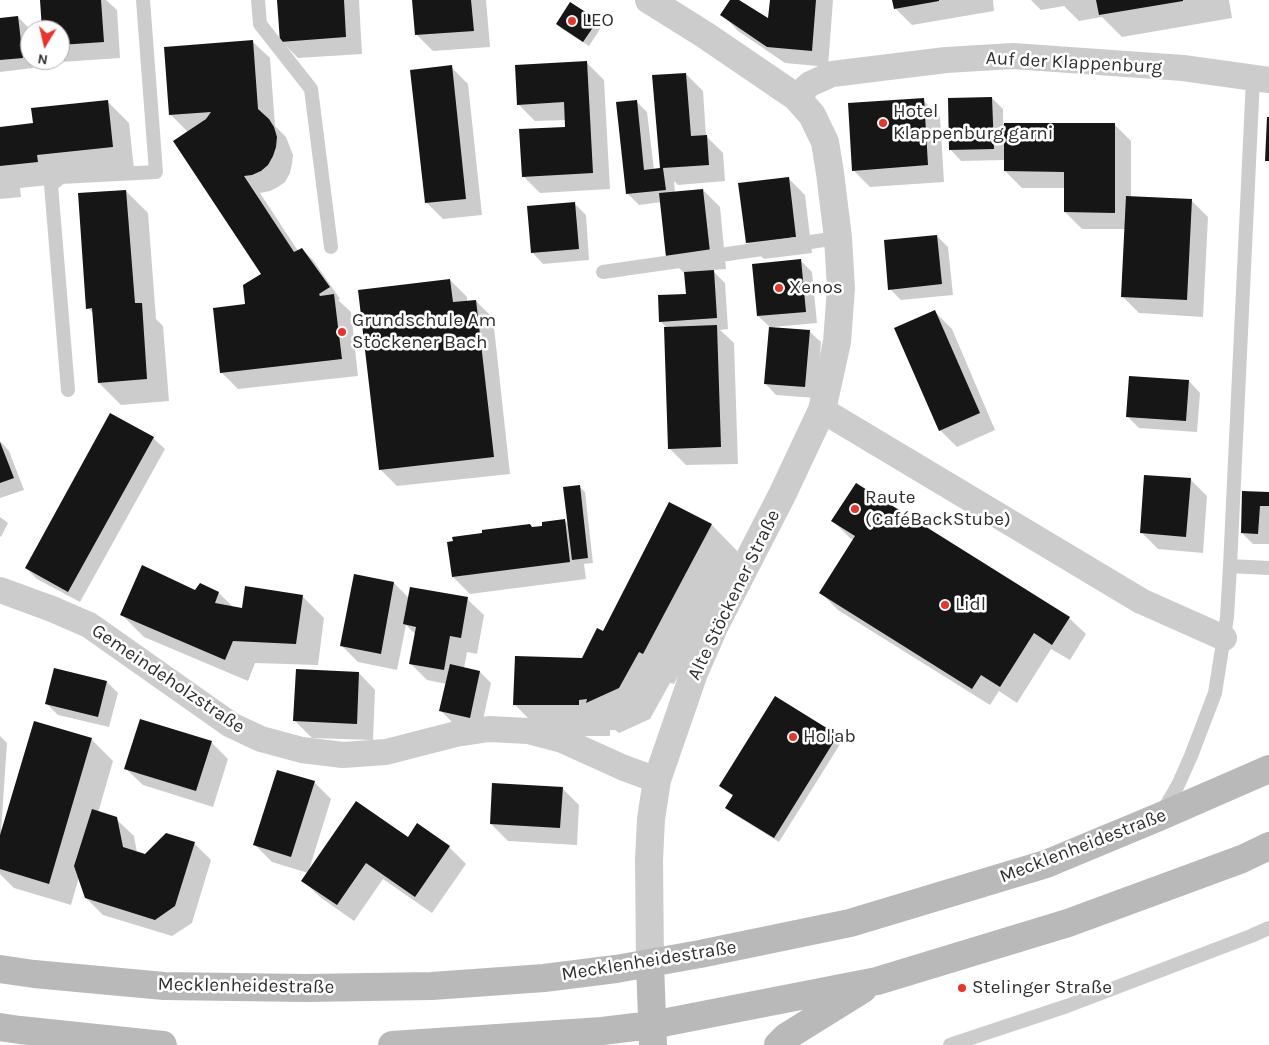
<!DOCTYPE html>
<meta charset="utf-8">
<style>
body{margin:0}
#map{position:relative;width:1269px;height:1045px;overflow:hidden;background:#fff;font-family:Karla,sans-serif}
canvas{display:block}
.north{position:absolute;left:20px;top:20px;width:50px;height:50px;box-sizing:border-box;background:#fff;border:1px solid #acacac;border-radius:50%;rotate:189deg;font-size:14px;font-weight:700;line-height:20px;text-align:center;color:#2f2f2f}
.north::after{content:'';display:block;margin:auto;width:18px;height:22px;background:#eb332c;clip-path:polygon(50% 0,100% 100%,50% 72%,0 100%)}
</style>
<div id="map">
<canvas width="1269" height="1045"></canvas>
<div class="north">N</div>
</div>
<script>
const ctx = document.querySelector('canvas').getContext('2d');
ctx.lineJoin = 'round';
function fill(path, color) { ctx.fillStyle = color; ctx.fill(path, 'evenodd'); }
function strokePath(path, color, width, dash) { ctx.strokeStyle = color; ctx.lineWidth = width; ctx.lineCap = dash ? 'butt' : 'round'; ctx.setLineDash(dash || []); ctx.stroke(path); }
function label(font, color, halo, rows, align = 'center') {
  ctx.font = font + ' Karla,sans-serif'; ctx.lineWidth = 5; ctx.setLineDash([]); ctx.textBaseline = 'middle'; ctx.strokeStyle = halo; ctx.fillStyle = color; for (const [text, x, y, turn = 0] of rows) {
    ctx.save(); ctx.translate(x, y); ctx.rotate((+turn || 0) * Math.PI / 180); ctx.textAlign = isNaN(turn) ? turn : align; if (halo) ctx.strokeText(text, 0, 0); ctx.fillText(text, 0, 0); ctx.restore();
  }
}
fill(new Path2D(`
 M41 0H106L117 10 120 58 61 62 59 60H60V30H43Z
 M279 0H359L362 54 298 58 281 41Z
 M413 0H486L490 47 433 51 416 34Z
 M732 0H737L769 20 771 0H833L828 67 785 63 738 31 722 14Z
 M894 0H993L994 11 912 25 895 8Z
 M1031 0H1229L1232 18 1122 37 1102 17 1079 21 1064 6 1041 10Z
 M18 17 29 28 30 60H33V68L0 72V19Z
 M597 21 602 26 589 46 562 29 557 24Z
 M253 42 270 58 275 126 286 137 293 155 292 164 290 173 285 182 278 187 270 191 260 193 298 251 302 249 313 260 340 299 338 300 351 312 358 376 238 389 222 373 248 305 263 274 188 132 170 114Z
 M587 63 604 80 610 189 540 193 523 176 567 128 566 120 535 121 518 104Z
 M451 67 468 84 482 215 443 219 426 202Z
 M686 74 703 91 706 136 723 153 725 181 678 185 674 181 675 193 703 190 720 207 726 269 712 270 725 283 728 329 720 330 734 343 738 464 686 465 669 448 667 328 660 321 687 295 686 273H684L667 256 662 202 639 205 627 193 636 101 647 112 654 170 661 168Z
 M992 98 1003 109V124H1114L1131 141V197L1191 200 1208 217 1203 317 1139 313 1122 296 1126 229H1082L1065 212V188H1022L1005 171V160L961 161 950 149Z
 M923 100 940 117 944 182 870 187 853 170Z
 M107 101 129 123 134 169 59 184 20 188 21 197 0 199V128L34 124Z
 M788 178 805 195 812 253 764 259 747 242Z
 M126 191 148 213 156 319 163 326 169 401 121 405 99 383 94 314 88 308Z
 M574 203 586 215 589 260 543 264 532 252Z
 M937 236 948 247 953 295 901 300 890 289Z
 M801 261 812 272 817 323 773 327V328L809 331 821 342 816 398 776 395 765 383 770 327 758 316Z
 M450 280 467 297V302L476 301 493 318 510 474 397 486 380 469Z
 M935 312 952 329 995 430 957 447 940 430Z
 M1189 381 1200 393 1197 432 1139 428 1127 416Z
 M111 415 153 438 165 449 80 602 37 579 26 568Z
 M0 441 9 451 24 490 0 498Z
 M1190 479 1207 496 1203 553 1158 549 1141 532Z
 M579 486 585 492 593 563 584 564 586 579 470 594 453 577 530 525 533 528 544 527 564 520 569 525Z
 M1243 492 1269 493V544H1253L1242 533Z
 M0 517 8 523 1 537 0 536Z
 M833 521 1069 618 1086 634 1070 660 1051 649 1017 703 999 691 990 705 838 610 821 593 854 540 850 538Z
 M712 525 742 556 674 684 670 683 650 719 619 733 615 730H610V736H546L515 705 583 659 603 633Z
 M394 583 409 598 467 599 484 615 477 654 467 652 464 668 480 672 491 683 481 729 452 722 441 711 447 684 427 680 410 663 416 635 406 625 397 670 358 662 341 645Z
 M200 585 219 593 234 608 243 609 302 596 324 618 318 665 255 663 248 681 144 637 122 615 196 591Z
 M359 673 375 690 373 740 312 738 295 721Z
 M107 682 118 693 109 727 58 715 47 704Z
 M0 736 7 743 1 831 91 739 113 761 98 813 116 819 134 836 137 853 145 855 194 843 211 860 192 923 172 936 103 915 86 898 79 877 71 905 14 888 0 874Z
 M837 736 842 741 779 842 732 813 726 808 733 796 726 791 720 786Z
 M211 742 228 759 213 807 143 785 126 769Z
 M314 782 331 799 309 870 408 838 449 847 466 864 432 913 383 879 354 921 320 897 303 881 308 873 272 862 255 845Z
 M562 788 579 805 577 845 508 841 491 824Z`), '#0003');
fill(new Path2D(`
 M40 0H101L104 42 60 45V30H42Z
 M277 0H344L346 37 280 42Z
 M412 0H471L474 31 415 35Z
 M730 0H739L768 18 770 0H816L812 51 767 47 720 15Z
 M892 0H939V1L894 9Z
 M1096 0H1183V1L1099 15Z
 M570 2 598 20 583 42 556 24Z
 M18 16 23 58 0 60V18Z
 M253 40 258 109 269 119 274 127 277 137 276 147 273 156 268 165 261 171 252 175 244 176 294 252 302 248 330 287 319 294 320 296 334 294 342 359 220 373 213 308 245 304 243 285 261 274 173 141 206 119 211 112 169 115 164 47Z
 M587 61 593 173 522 177 519 129 565 127 564 102 517 105 515 65Z
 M452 65 466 199 425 203 410 70Z
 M686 73 691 136 707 135 709 165 663 168 666 190 626 194 616 102 637 100 644 170 660 168 652 75Z
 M992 97 994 149 949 150 948 98Z
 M924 98 928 165 852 171 848 103Z
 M108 100 113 147 37 155 38 162 0 166V127L33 123 31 108Z
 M1267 117H1269V161H1265Z
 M1004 123H1115V213L1064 212V172L1004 171Z
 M789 177 796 237 746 243 738 183Z
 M703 189 710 252 666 257 659 193Z
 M126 190 135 303H142L147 379 98 383 92 308 86 309 78 193Z
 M1126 196 1192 199 1187 300 1121 297Z
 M575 202 579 249 531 253 527 206Z
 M937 235 942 284 888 290 884 240Z
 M801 259 806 312 757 316 752 264Z
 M714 270 717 318 659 322 658 295 686 294 684 272Z
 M450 279 453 302 476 300 494 457 379 470 358 290Z
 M935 310 980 413 939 431 894 328Z
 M717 325 721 447 668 449 664 327Z
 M769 327 810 330 805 387 764 384Z
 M1129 376 1189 380 1186 421 1126 417Z
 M110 413 154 437 68 592 25 568Z
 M0 442 14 478 0 483Z
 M1144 475 1191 478 1186 537 1140 533Z
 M856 483 1070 617 1052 645 1034 633 1000 687 981 675 972 689 819 593 855 536 831 521Z
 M580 485 588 558 572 560 563 487Z
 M1242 491 1269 492V506H1260L1258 534 1241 533Z
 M669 502 712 524 643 654 639 652 619 688 586 703 587 699 579 700V705H513L515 656 582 658 597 628 603 631Z
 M565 519 570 562 452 577 447 542 453 541 452 537 482 533V530L530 524 532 527 542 526V522Z
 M142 565 195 590 200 583 219 592 215 603 242 608 245 586 303 595 296 644 233 641 225 660 120 615Z
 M354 574 394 582 381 654 340 646Z
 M410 587 468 597 461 638 450 636 444 670 409 664 416 627 403 624Z
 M450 664 480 671 470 718 439 711Z
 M54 668 107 681 98 717 45 704Z
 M296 669 359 672 357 724 293 721Z
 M775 696 838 735 774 838 725 808 733 795 719 786Z
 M140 719 212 741 196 791 124 769Z
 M34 721 92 738 49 884 0 869V835Z
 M277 770 315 781 291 857 253 845Z
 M492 783 563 787 560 828 490 824Z
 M356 801 408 837 417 823 450 846 415 897 366 863 337 905 301 881Z
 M92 809 117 817 123 847 145 854 166 833 195 842 175 906 155 920 85 898 74 866Z`), '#161616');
strokePath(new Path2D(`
 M258 0 260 24 311 89 331 247
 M603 272 838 238
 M68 390 51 185 61 177 156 172 143 0
 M1230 566 1253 78
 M1163 811 1178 785 1191 756 1215 693 1227 617 1230 566 1269 568
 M950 1045 1067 1006 1251 936 1269 928`), '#ccc', 14);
strokePath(new Path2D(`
 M796 97 810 84 832 74 946 60 1013 56 1183 68 1269 80
 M822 410 1141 601 1224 638
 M0 590 52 609 89 625 231 725 261 739 302 750 343 755 386 752 456 734 489 729 528 731 562 740 624 768 657 780`), '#ccc', 26);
strokePath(new Path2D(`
 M649 0 705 35 796 97 812 115 825 142 830 173 838 238 841 288 837 342 822 410 782 495 715 625 694 673 657 780 651 819 649 860 650 963`), '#ccc', 28);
strokePath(new Path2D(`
 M650 963 653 1045
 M0 969 34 974 164 986 305 988 432 986 544 978 616 969 700 954 850 923 1046 864 1159 817 1269 769
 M0 1027 20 1030 163 1045
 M392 1045 602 1031 652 1025 877 981 1068 923 1242 859 1269 846
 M778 1045 786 1037 863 989`), '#b9b9b9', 28);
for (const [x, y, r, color] of [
 [572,21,5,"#eb332c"],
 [883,123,5,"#eb332c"],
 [779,288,5,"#eb332c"],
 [342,332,5,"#eb332c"],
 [855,509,5,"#eb332c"],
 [945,605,5,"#eb332c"],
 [793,737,5,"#eb332c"],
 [962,988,5,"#eb332c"]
]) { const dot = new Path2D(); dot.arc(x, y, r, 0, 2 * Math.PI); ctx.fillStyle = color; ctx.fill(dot); strokePath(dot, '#fff', 2); }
label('19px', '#2f2f2f', '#fff', [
 ["LEO",582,21],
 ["Hotel",893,112],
 ["Klappenburg garni",893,134],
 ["Xenos",789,288],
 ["Grundschule Am",352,321],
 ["Stöckener Bach",352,343],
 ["Raute",865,498],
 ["(CaféBackStube)",865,520],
 ["Lidl",955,605],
 ["Hol'ab",803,737],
 ["Stelinger Straße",972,988]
], 'left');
label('19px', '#2f2f2f', '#fff', [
 ["Auf der Klappenburg",1074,63,3],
 ["Alte Stöckener Straße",734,595,-64],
 ["Gemeindeholzstraße",168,679,34],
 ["Mecklenheidestraße",1083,846,-21],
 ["Mecklenheidestraße",649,961,-9],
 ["Mecklenheidestraße",246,986,1]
]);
</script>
